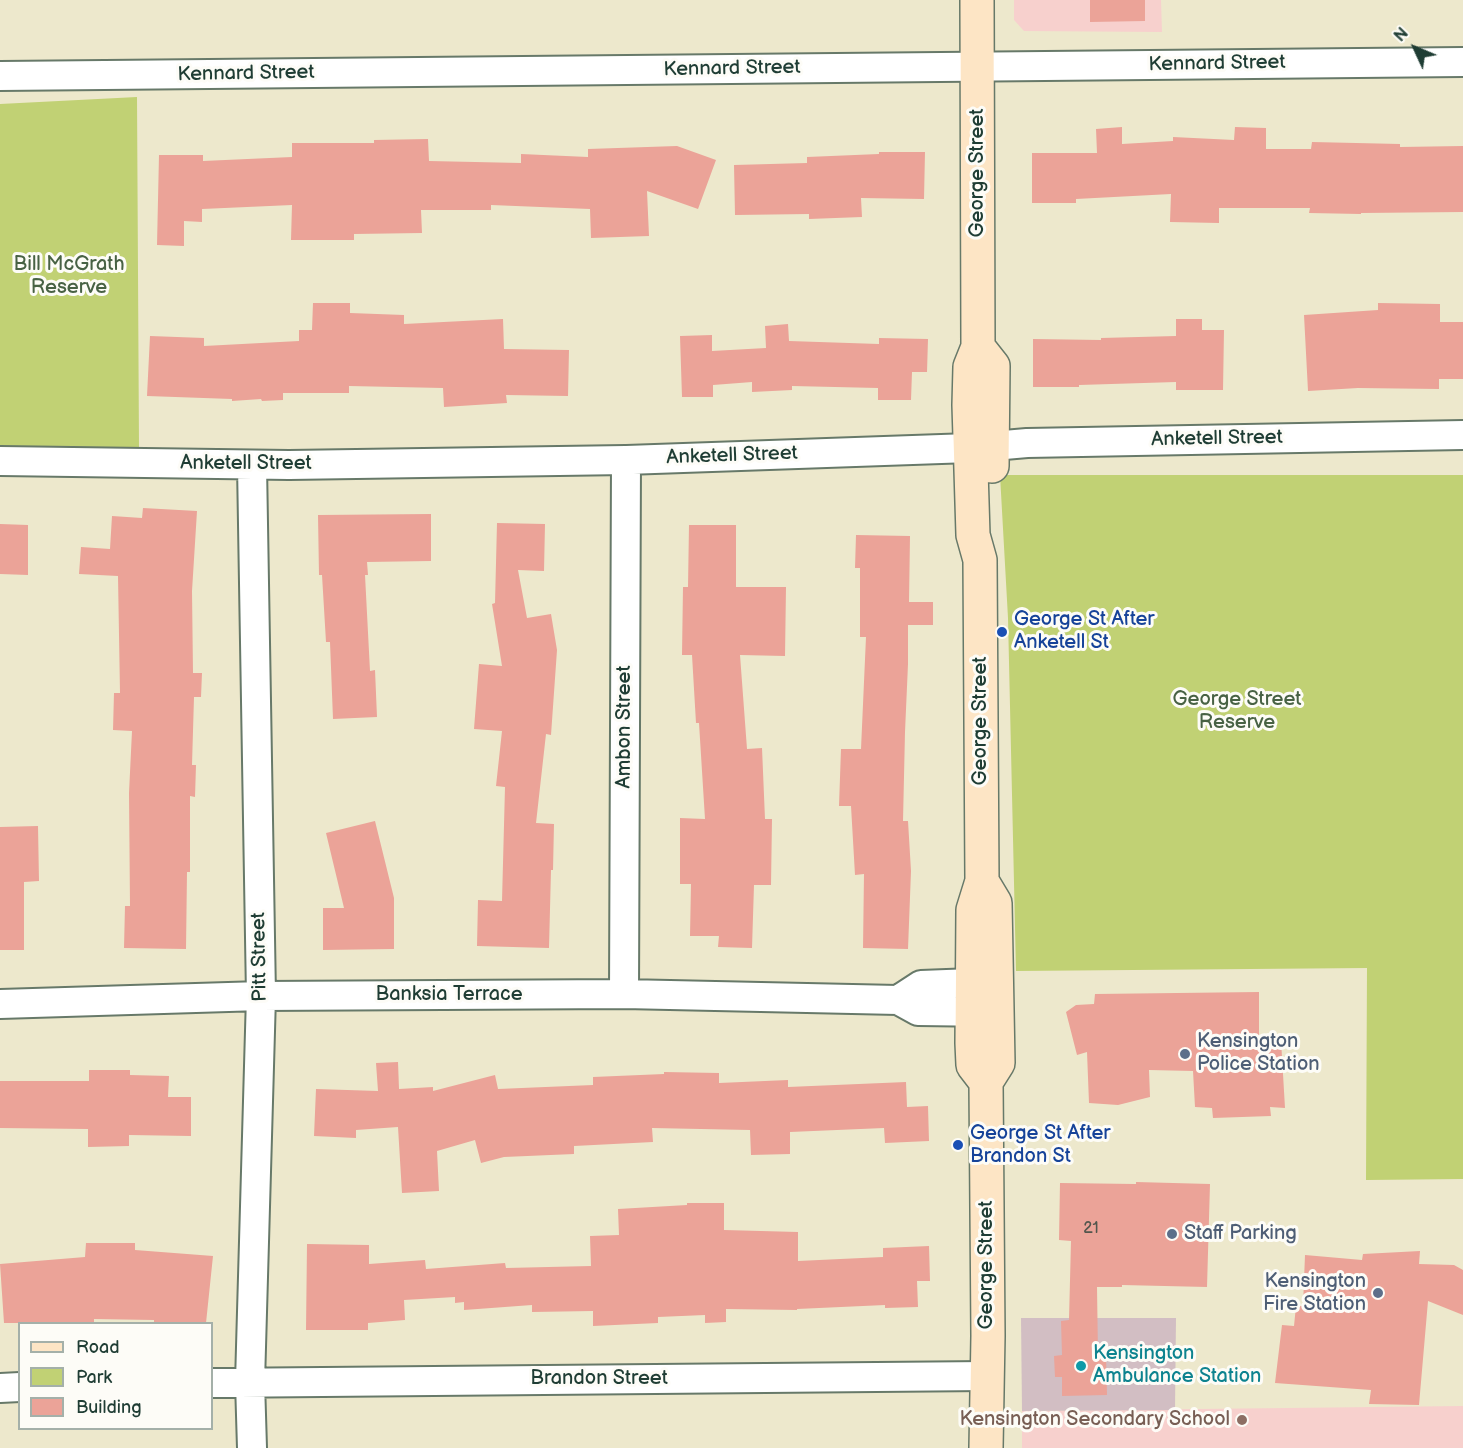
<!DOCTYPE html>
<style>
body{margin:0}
#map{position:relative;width:1463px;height:1448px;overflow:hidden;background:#ede8cc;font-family:"Balsamiq Sans",sans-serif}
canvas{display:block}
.legend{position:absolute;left:18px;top:1322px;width:195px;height:108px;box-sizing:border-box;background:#fdfcf7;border:2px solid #a4b0a9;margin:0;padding:8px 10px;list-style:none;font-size:18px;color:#1f3d34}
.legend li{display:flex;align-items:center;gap:12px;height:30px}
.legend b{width:30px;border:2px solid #a4b0a9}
.north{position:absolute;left:1385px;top:18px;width:60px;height:60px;-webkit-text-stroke:4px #fdfcf7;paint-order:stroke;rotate:314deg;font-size:16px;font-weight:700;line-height:24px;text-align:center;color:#1f3d34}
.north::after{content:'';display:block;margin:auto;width:21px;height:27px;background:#1f3d34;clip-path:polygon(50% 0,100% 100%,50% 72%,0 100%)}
</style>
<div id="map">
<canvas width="1463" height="1448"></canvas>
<ul class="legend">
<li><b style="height:8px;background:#fde5c5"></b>Road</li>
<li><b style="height:16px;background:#c1d174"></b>Park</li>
<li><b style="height:16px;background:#eba398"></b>Building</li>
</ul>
<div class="north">N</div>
</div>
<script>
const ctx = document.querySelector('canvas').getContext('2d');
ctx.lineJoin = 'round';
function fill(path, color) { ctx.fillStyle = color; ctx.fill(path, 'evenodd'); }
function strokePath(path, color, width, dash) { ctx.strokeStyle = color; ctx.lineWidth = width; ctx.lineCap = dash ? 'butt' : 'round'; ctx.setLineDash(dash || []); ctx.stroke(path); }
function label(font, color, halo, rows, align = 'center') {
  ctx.font = font + ' "Balsamiq Sans",sans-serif'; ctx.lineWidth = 6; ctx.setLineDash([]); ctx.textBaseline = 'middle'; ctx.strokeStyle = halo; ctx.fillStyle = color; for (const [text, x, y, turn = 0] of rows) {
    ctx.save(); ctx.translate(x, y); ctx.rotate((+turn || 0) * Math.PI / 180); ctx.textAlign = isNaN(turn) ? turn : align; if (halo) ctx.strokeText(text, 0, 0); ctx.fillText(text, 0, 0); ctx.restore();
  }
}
fill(new Path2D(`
 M1014 0H1161L1162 32 1024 31 1014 20Z
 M1463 1406V1448H1022V1411Z`), '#f7d0cd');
fill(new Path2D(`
 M1021 1318H1176L1175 1410 1022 1411Z`), '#d2bec3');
fill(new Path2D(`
 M137 97 139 448 0 449V104Z
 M1000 475H1463V1179L1366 1180 1367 968 1016 971 1008 618Z`), '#c1d174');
fill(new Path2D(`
 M1090 0H1145V21L1090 22Z
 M1122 127V144L1173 141V137L1234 140 1235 127 1266 128V149H1311L1312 142 1400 144V147L1463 146V212L1361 213V214L1309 213 1310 208H1219V223L1170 222 1171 194 1076 199V203H1032V153H1097L1096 129Z
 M428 139 429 161 521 163V154L588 157V149L677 146 716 160 698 209 647 191 649 236 591 238 590 209 491 205V210H421L422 233 354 234V240H291L292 205 202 209V222L184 221V246L157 245 159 155H203V161L292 157V143H374V140Z
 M879 152H925L924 199 861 198 862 217 809 219V214L735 215 734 165 807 163V157L879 154Z
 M313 303H350V313L404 315V324L503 319 504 349 569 350 568 396 506 395 507 403 444 407 443 388 349 386V393H283V400L262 401 261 399 232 401V399L147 396 150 336 204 338V346L299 341V330H312Z
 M1378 303 1440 304V322H1463V379H1439V389L1358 388 1308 391 1304 315 1378 310Z
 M1176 319H1202V330H1224L1223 390H1176V382L1079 385V387H1033V339L1101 340V338L1176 336Z
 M788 324 789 341 879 344V338L928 339 927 372H912L911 400H878V388L792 386V390L752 392V382L713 385V397H682L680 336 712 335V351L766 348 765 326Z
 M143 508 197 511 192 591 193 673H202L201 697H194L192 765H196L195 797 190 796V872H187L186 949 124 948 125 906H130L129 793 132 731 113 730 114 693H120L118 576 79 574 81 547 110 549 112 516 142 518Z
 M431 514V561L367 562 368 575H365L370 671 375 670 377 717 333 719 330 642H326L322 575H319L318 515Z
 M497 523 545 524 544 571 518 570 527 618 551 614 557 650 551 735 546 734 536 823 554 824 553 870H551L549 948 477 946 478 900 502 901 505 787 496 786 502 731 474 729 479 664 502 666 492 604 495 603Z
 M0 524 28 525V575L0 574Z
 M689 525H736V587H786L785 656 740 655 747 749 762 748 765 819H772L771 885H754L752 948 718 947 719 936H690L691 884H680V818L705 819 699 723H696L692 655H682L683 587H688Z
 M856 535 910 536 909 602H933V625H908V664L905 732 903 821H908L911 871 908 949 863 948 864 874 855 875 851 806H839L841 749H861L866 637H860V568H855Z
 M375 821 394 898V949L323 950V908H344L326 833Z
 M38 826 39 881 24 882V950H0V827Z
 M1259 992V1039L1281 1040 1285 1108 1270 1107 1271 1116 1213 1118 1212 1108 1195 1107 1193 1071 1149 1070 1150 1097 1118 1105 1089 1103 1087 1052 1077 1055 1066 1012 1076 1005 1094 1004 1095 994Z
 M398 1062 399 1089 433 1087V1091L495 1075 498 1089 593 1085V1077L664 1074V1072L719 1073V1083L788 1080V1087L906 1082 907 1107 928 1106 929 1141 885 1143 884 1128 790 1132V1154L751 1155 750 1130 652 1128 653 1142 574 1146V1154L504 1157 481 1163 475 1140 437 1151 439 1191 402 1193 398 1127 356 1130V1138L314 1136 316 1089 378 1091 376 1063Z
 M89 1070H130V1075L169 1076 168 1097H191V1136L129 1135V1146L88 1147V1129L0 1128V1081H89Z
 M1136 1182 1210 1184 1207 1287 1122 1285V1287H1097L1098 1355H1106L1107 1395 1062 1396V1377H1055L1054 1356 1062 1355 1061 1321 1069 1320 1071 1241 1059 1240 1060 1183 1136 1184Z
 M687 1203H724V1230L798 1232V1261L883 1257V1248L929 1246 930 1281H917L918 1307 885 1308V1305L797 1309V1310L726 1309V1322L705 1323V1315L658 1317V1323L593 1326V1311L532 1312V1305L464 1310V1302L455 1303V1297L404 1300 405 1320 368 1323V1330H306L307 1244 369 1245V1264L425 1260 426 1269 505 1263 506 1268 591 1266 590 1236 619 1235 618 1209 687 1205Z
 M86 1243H135V1250L213 1256 206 1323H172L154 1322V1320L94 1319V1323H4L0 1264 85 1257Z
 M1420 1251 1419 1264 1454 1265 1463 1270V1315L1428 1301 1419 1405 1369 1404 1371 1390 1275 1383 1282 1325 1294 1326 1296 1306H1303L1305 1255 1362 1260 1363 1254Z`), '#eba398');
const minor = new Path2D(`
 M0 76 1463 62
 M0 461 289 465 626 460 970 448 1027 443 1463 435
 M624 994 626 460
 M898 1000 921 985 973 983 994 981
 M0 1004 261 996 624 994 898 1000 918 1011 995 1012
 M212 1383 987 1376
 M0 1388 20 1387
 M252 1448 250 1382 261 996 252 465`);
const secondary = new Path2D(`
 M977 0 978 347 970 367 969 405 973 535 980 560 982 881 973 910 972 1043 973 1065 986 1082
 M978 347 993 366 992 466
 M983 883 995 903 998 1063 986 1082 988 1336 986 1448`);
strokePath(minor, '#677969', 32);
strokePath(secondary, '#677969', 36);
strokePath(minor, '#fff', 28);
strokePath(secondary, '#fde5c5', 33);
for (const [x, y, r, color] of [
 [1002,632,6,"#1a4fb4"],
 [1185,1054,6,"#5c6f8a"],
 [958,1145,6,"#1a4fb4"],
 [1172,1234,6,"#5c6f8a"],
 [1378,1293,6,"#5c6f8a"],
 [1081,1366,6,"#0f9aa8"],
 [1242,1420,6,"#8d6e63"]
]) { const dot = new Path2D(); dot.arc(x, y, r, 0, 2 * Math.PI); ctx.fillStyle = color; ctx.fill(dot); strokePath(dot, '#fdfcf7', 2); }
label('16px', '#52564d', null, [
 ["21",1091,1229]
]);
label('20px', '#1f3d34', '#fdfcf7', [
 ["Kennard Street",1217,64,-1],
 ["Kennard Street",732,69,-1],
 ["Kennard Street",246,74,-1],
 ["George Street",978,173,-90],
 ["Anketell Street",1217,439,-1],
 ["Anketell Street",732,456,-2],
 ["Anketell Street",246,464],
 ["George Street",981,721,-90],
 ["Ambon Street",625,727,-90],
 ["Pitt Street",260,957,-91],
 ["Banksia Terrace",449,995],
 ["George Street",987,1265,-90],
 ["Brandon Street",599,1379]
]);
label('20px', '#486244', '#fdfcf7', [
 ["Bill McGrath",69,265],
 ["Reserve",69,288],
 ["George Street",1237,700],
 ["Reserve",1237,723]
]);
label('20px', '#164399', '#fdfcf7', [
 ["George St After",1014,620],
 ["Anketell St",1014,643],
 ["George St After",970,1134],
 ["Brandon St",970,1157]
], 'left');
label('20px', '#4e5e75', '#fdfcf7', [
 ["Kensington",1197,1042],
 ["Police Station",1197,1065],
 ["Staff Parking",1184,1234],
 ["Kensington",1366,1282,"right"],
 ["Fire Station",1366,1305,"right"]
], 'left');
label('20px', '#0d838f', '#fdfcf7', [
 ["Kensington",1093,1354],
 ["Ambulance Station",1093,1377]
], 'left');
label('20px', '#785e54', '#fdfcf7', [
 ["Kensington Secondary School",1230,1420]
], 'right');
</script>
